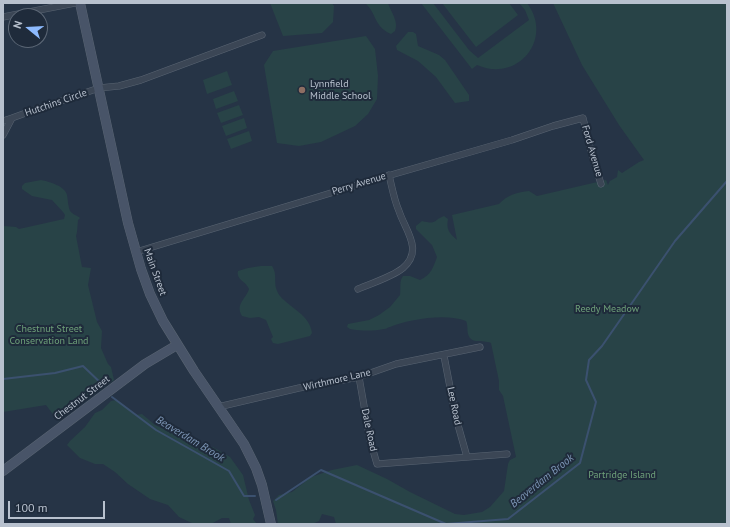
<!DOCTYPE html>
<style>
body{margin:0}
#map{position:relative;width:730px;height:527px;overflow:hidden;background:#263446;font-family:"PT Sans",sans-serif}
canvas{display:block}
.frame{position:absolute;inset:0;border:4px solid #b8c1ce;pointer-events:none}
.north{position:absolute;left:8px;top:8px;width:40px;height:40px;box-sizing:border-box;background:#1f2b3b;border:1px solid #5c6776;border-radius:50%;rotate:288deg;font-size:11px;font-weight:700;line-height:16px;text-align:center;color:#b8c1ce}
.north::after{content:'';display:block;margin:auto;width:14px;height:18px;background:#8dbafe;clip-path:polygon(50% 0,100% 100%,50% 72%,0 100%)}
.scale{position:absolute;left:8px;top:501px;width:97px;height:18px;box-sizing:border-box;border:2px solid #b8c1ce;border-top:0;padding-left:5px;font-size:12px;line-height:14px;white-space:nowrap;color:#b8c1ce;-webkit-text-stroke:3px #1f2b3b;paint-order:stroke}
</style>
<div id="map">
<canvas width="730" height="527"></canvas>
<div class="frame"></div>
<div class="north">N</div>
<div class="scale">100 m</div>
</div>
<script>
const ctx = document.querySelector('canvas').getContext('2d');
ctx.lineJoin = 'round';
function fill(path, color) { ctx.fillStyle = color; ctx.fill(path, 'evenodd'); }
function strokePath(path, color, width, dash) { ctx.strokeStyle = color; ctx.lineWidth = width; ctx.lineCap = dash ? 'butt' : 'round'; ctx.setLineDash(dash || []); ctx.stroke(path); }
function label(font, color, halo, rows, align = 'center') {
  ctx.font = font + ' "PT Sans",sans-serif'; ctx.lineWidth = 4; ctx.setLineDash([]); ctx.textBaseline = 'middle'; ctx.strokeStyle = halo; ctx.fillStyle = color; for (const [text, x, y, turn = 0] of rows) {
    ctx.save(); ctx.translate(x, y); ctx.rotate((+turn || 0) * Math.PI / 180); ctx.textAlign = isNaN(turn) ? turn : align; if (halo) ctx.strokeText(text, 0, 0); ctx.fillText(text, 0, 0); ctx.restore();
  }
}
fill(new Path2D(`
 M270 3H332L334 6 333 22 322 33 283 36Z
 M365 3H388C391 12 399 22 395 31L391 34C373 26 377 13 365 3Z
 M421 3H433L469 50 478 58 529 20 525 10 519 3H527C554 39 518 83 477 65L472 69Z
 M442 3H509L518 15 476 47Z
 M553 3H727V524H336L334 517 322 514 319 521 312 524H278L276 510 273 501 279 495 292 492 311 477 332 470 357 465 387 479 410 492 455 514 464 515 482 512 490 507 504 491 508 464 510 460 516 457 503 396 499 390V381L491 343C483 339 471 345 468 334 467 329 468 325 466 321 447 313 409 319 390 327 386 328 389 328 384 329 373 331 362 331 350 329L347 327 348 324 369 320 379 315 390 307 400 295C401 288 399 281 403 276H410L420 280C431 275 433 268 437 257L432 245 416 229V226L422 221C438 225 433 220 444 216L448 219C446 229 449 233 457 240L452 215 499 204C507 195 518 192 529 191L537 196 606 180 608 185 610 181 617 177 618 170 622 173 639 162 644 160 619 125 582 65Z
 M408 32H413L416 34 418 46 439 55 445 60 469 95V101L455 103 436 77 418 61 397 50 396 46Z
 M366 36 375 49 378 76 377 99 368 114 355 126 321 142 299 146 277 143 264 65 273 51Z
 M227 71 232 85 207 94 203 80Z
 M234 91 238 101 216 109 213 99Z
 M239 105 243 115 221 123 217 113Z
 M244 118 247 128 226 136 222 126Z
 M249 131 252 141 231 149 227 139Z
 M41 180C50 182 65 186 67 195 68 201 68 206 70 211 73 215 77 215 80 218L78 220 77 232 76 236 82 267 91 268 88 285 97 322 102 331 101 348 108 364 111 367 114 380 58 421 46 405 3 412V226L16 227 19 229 64 219 65 215 63 212 52 200 32 196 22 189V186L25 183Z
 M261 266H272C279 277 271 283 280 296 290 308 310 315 312 333L310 336 278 344 273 343 271 339 273 337 266 320 259 317 250 318 242 316C235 304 246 299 249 289 246 281 236 280 238 271L248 268Z
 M117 400 133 413 136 415 142 414 155 425 180 437 194 447 204 449 213 447 230 457 243 475 249 500 255 515 253 519 257 524H231L229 518H222L211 524H194L179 517 168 505 150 499 128 484 115 472 103 464H95L80 458 67 445 70 441 85 427 95 413 102 410 111 401Z`), '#284347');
strokePath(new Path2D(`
 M3 379 55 373 83 366 104 386
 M112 397 156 430 229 471 244 496H255
 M276 500 321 470 446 524 508 519 580 463 596 402 586 380 589 360 602 346 675 241 727 181`), '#3b516f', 2);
const street = new Path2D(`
 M3 17 75 3
 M3 121 12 118
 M3 135 12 118 23 114 99 88 119 86 141 80 262 35
 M136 252 377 179 512 140 553 126 583 118 591 151 601 184
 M358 289C372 283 392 277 403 268 424 250 405 230 399 211 394 200 392 187 389 175
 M444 356 456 418 467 457
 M359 377 370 440 377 464 507 454
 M218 407 299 388 359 377 396 364 480 347`);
const secondary = new Path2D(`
 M80 3 128 223 141 269 150 294 163 321 194 371 244 444 256 468 262 485 271 524
 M3 471 145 364 177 345`);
strokePath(street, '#596472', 7);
strokePath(secondary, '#596472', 10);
strokePath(street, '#3b4655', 6);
strokePath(secondary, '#485468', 9);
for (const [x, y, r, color] of [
 [302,90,4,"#8d6e63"]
]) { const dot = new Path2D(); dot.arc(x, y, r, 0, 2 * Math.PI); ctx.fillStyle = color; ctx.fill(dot); strokePath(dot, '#1f2b3b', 1.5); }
label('10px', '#b8c1ce', '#1f2b3b', [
 ["Lynnfield",310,84],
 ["Middle School",310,96]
], 'left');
label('10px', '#b8c1ce', '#1f2b3b', [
 ["Hutchins Circle",56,103,-19],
 ["Ford Avenue",592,151,74],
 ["Perry Avenue",359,184,-17],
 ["Main Street",155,272,70],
 ["Wirthmore Lane",337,380,-13],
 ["Chestnut Street",82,398,-37],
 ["Lee Road",454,406,78],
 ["Dale Road",369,430,78]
]);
label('10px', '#6ea079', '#1f2b3b', [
 ["Reedy Meadow",607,309],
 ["Chestnut Street",49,329],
 ["Conservation Land",49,341],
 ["Partridge Island",622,475]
]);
label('italic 11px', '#7e97b7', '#1f2b3b', [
 ["Beaverdam Brook",190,439,31],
 ["Beaverdam Brook",542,481,-39]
]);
</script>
